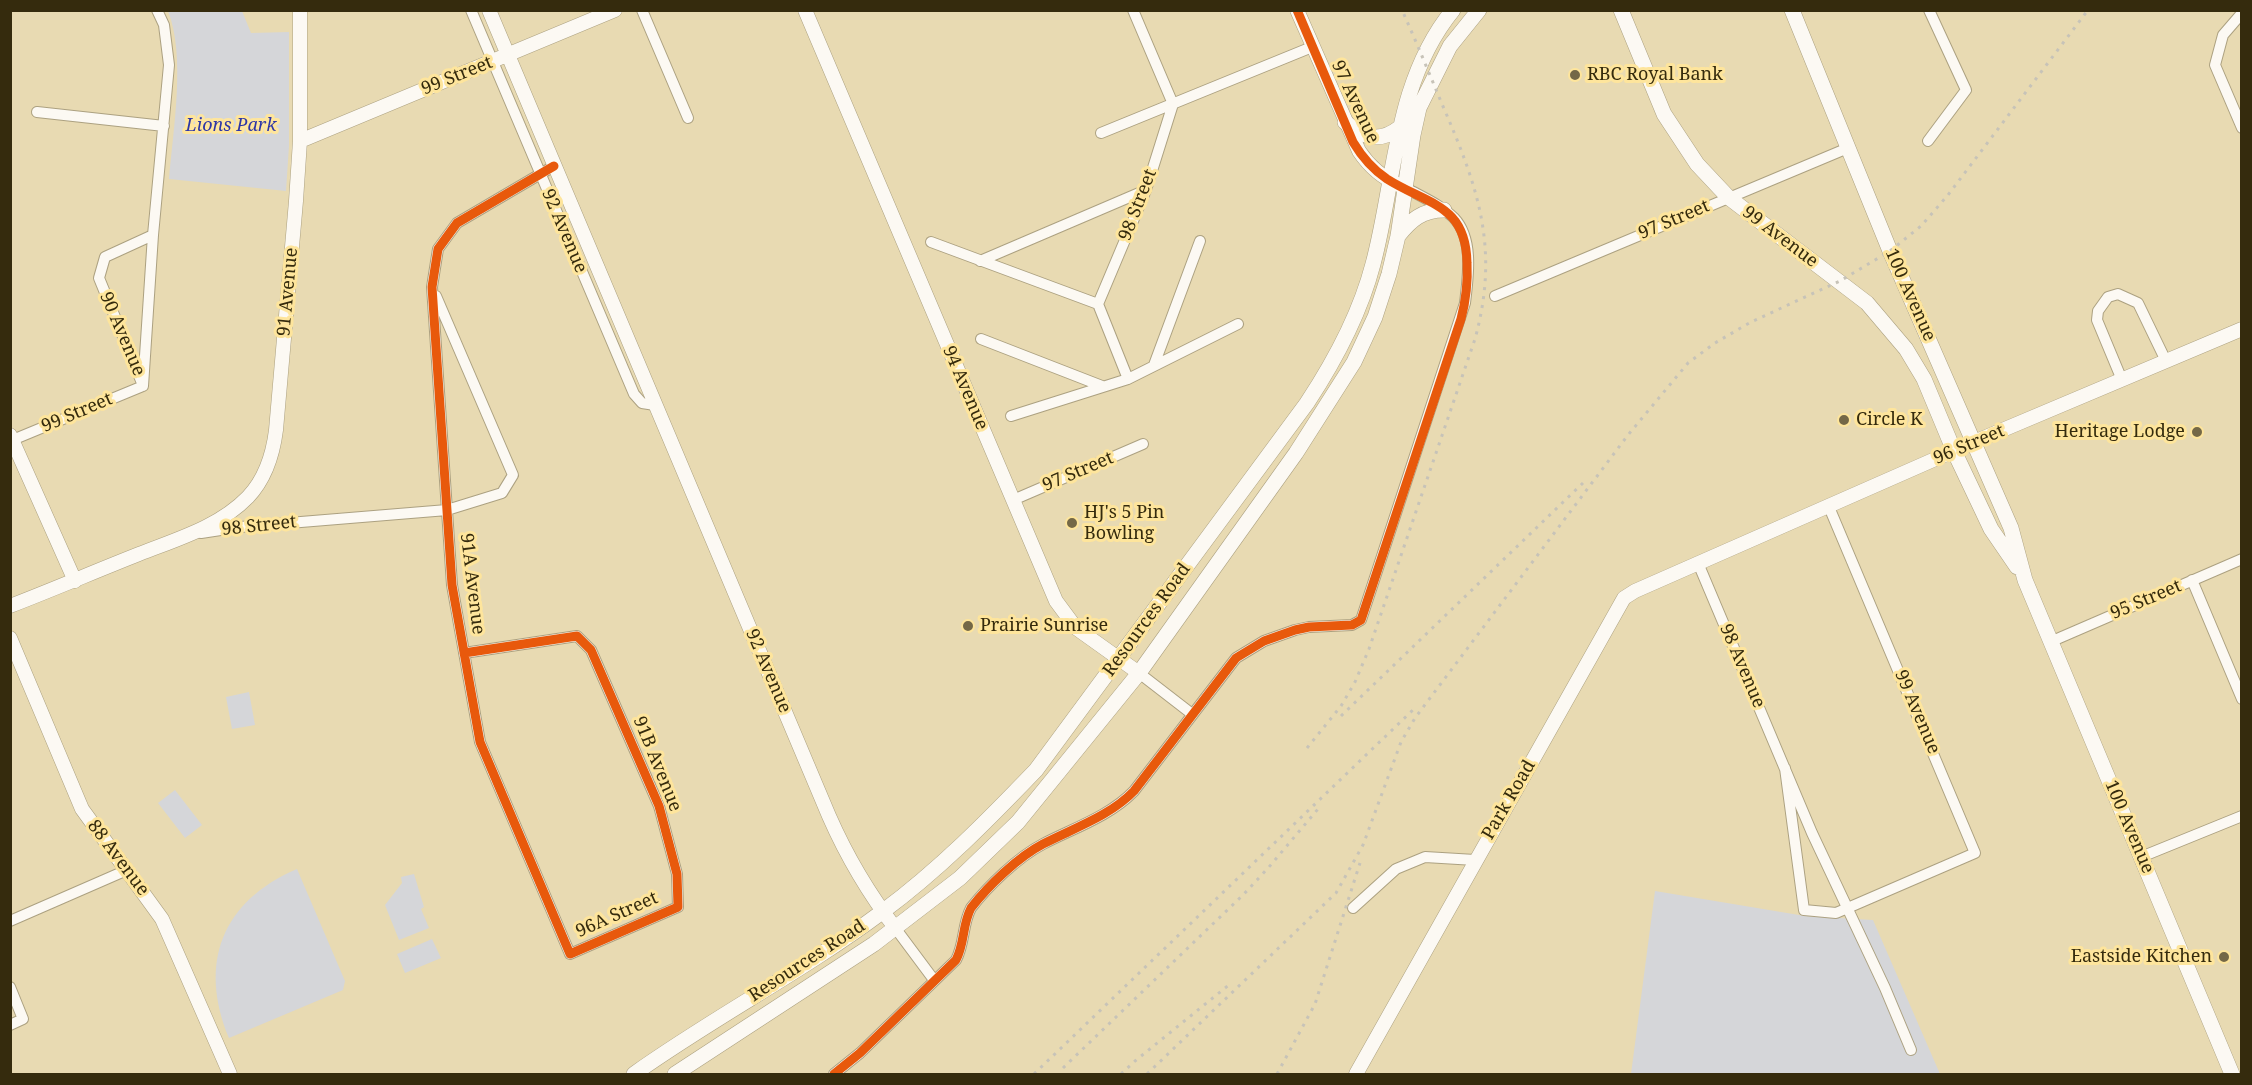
<!DOCTYPE html>
<style>
body{margin:0}
#map{position:relative;width:2252px;height:1085px;overflow:hidden;background:#e8dab2;font-family:"Noto Serif",serif}
canvas{display:block}
.frame{position:absolute;inset:0;border:12px solid #352b0d;pointer-events:none}
</style>
<div id="map">
<canvas width="2252" height="1085"></canvas>
<div class="frame"></div>
</div>
<script>
const ctx = document.querySelector('canvas').getContext('2d');
ctx.lineJoin = 'round';
function fill(path, color) { ctx.fillStyle = color; ctx.fill(path, 'evenodd'); }
function strokePath(path, color, width, dash) { ctx.strokeStyle = color; ctx.lineWidth = width; ctx.lineCap = dash ? 'butt' : 'round'; ctx.setLineDash(dash || []); ctx.stroke(path); }
function label(font, color, halo, rows, align = 'center') {
  ctx.font = font + ' "Noto Serif",serif'; ctx.lineWidth = 6; ctx.setLineDash([]); ctx.textBaseline = 'middle'; ctx.strokeStyle = halo; ctx.fillStyle = color; for (const [text, x, y, turn = 0] of rows) {
    ctx.save(); ctx.translate(x, y); ctx.rotate((+turn || 0) * Math.PI / 180); ctx.textAlign = isNaN(turn) ? turn : align; if (halo) ctx.strokeText(text, 0, 0); ctx.fillText(text, 0, 0); ctx.restore();
  }
}
fill(new Path2D(`
 M168 11H242L251 33 289 32V146L286 191 169 179C173 131 186 56 168 11Z
 M249 692 255 725 232 729 226 697Z
 M175 790 202 825 185 838 158 803Z
 M297 869 345 981 343 990 229 1038C198 963 222 901 297 869Z
 M414 874 424 907 421 909 429 928 399 940 385 905 402 883 401 877Z
 M1655 891 1805 916 1873 920 1940 1074H1631Z
 M432 939 441 958 405 973 397 954Z`), '#d5d6d9');
const minor = new Path2D(`
 M471 10 634 394 642 403 655 405
 M642 10 688 118
 M1133 10 1173 104
 M2242 13 2223 35 2215 65 2242 128
 M37 112 164 126
 M1101 133 1312 47
 M1928 141 1966 90 1929 10
 M931 242 1098 304 1128 379
 M980 261 1146 190
 M1495 296 1848 148
 M1098 304 1146 190 1173 104
 M981 339 1102 386
 M1154 365 1200 241
 M2122 380 2097 320 2098 311 2108 297 2118 294 2138 303 2166 361
 M142 383 99 278 105 257 153 235
 M143 386 153 235 169 65 164 25 157 10
 M1011 416 1128 379 1238 324
 M10 441 143 386
 M1013 500 1143 444
 M201 533 240 527 447 510 502 493 513 475 436 296
 M1698 563 1812 833 1885 988 1911 1050
 M2192 580 2242 699
 M2050 642 2242 559
 M464 653 577 636 591 650 659 806 677 874 678 907 570 954 480 742 452 585 432 287 438 249 457 223 554 166
 M1139 673 1192 714
 M1785 768 1804 910 1836 913 1975 853 1829 507
 M2141 857 2242 816
 M1353 908 1396 869 1425 857 1475 860
 M10 921 127 870
 M896 929 934 980
 M10 987 23 1019 10 1025
 M834 1074 860 1053 956 960C965 943 962 925 971 908 988 886 1018 857 1043 844 1074 828 1110 816 1134 791L1236 658 1264 641 1295 630 1309 627 1352 625 1361 620 1465 303C1468 277 1474 239 1454 218 1441 205 1422 197 1406 188`);
const tertiary = new Path2D(`
 M489 10 829 816C847 857 869 894 896 929
 M805 10 1056 601 1076 628 1139 673
 M1297 10 1359 151C1369 166 1383 178 1399 185
 M300 141 615 10
 M10 435 75 581
 M10 606C54 589 96 571 139 554 177 539 219 527 248 497 266 478 273 454 276 430L296 201 300 141V10
 M10 638 82 809 162 919 230 1074
 M1356 1074 1624 598 1635 591 1974 442 2242 329`);
const secondary = new Path2D(`
 M1621 10 1664 114 1697 164 1728 197 1867 303 1906 349 1924 379 1954 451 1991 529 2017 567
 M1792 10 1890 251 2011 528 2025 580 2232 1074
 M1345 122C1363 137 1378 144 1399 128
 M1398 236C1411 220 1422 210 1444 210
 M634 1074C714 1017 803 971 882 912 939 870 988 820 1036 770L1307 403C1336 359 1360 314 1373 264 1396 178 1394 82 1453 10
 M675 1074 874 944 960 878 1018 822 1139 673 1296 453 1354 362 1375 317 1389 274 1398 236 1413 135 1419 108 1450 46 1479 10`);
strokePath(minor, '#aca181', 12);
strokePath(tertiary, '#aca181', 15);
strokePath(secondary, '#aca181', 16);
strokePath(minor, '#fcf9f3', 10);
strokePath(tertiary, '#fcf9f3', 14);
strokePath(secondary, '#fcf9f3', 15);
strokePath(new Path2D(`
 M1341 716 1583 483
 M1307 748 1341 706 1355 682 1369 649 1475 339C1500 248 1478 187 1442 104 1429 73 1416 41 1402 10
 M1063 1068 1244 894 1269 867 1318 809
 M1034 1074 1416 707
 M1121 1074 1135 1061 1230 984
 M1147 1074 1336 893 1363 845 1401 742 1415 718 1628 435 1688 363 1715 343 1751 322 1840 281 1890 251 1921 226 1948 195 2088 10
 M1277 1074 1315 1004 1360 863`), '#c7c3b8', 3, [3, 6]);
strokePath(new Path2D(`
 M464 653 577 636 591 650 659 806 677 874 678 907 570 954 480 742 452 585 432 287 438 249 457 223 554 166
 M834 1074 860 1053 956 960C965 943 962 925 971 908 988 886 1018 857 1043 844 1074 828 1110 816 1134 791L1236 658 1264 641 1295 630 1309 627 1352 625 1361 620 1461 319C1466 300 1468 282 1467 263 1466 204 1428 205 1387 179 1372 169 1362 157 1353 142L1297 10`), '#e8590c', 9);
for (const [x, y, r, color] of [
 [1575,75,6,"#746847"],
 [1844,420,6,"#746847"],
 [2197,432,6,"#746847"],
 [1072,523,6,"#746847"],
 [968,626,6,"#746847"],
 [2224,957,6,"#746847"]
]) { const dot = new Path2D(); dot.arc(x, y, r, 0, 2 * Math.PI); ctx.fillStyle = color; ctx.fill(dot); strokePath(dot, '#fee59c', 2); }
label('18px', '#352b0d', '#fee59c', [
 ["RBC Royal Bank",1587,75],
 ["Circle K",1856,420],
 ["Heritage Lodge",2185,432,"right"],
 ["HJ's 5 Pin",1084,513],
 ["Bowling",1084,534],
 ["Prairie Sunrise",980,626],
 ["Eastside Kitchen",2212,957,"right"]
], 'left');
label('18px', '#352b0d', '#fee59c', [
 ["99 Street",457,76,-22],
 ["97 Avenue",1355,102,65],
 ["98 Street",1138,205,-69],
 ["97 Street",1674,220,-23],
 ["92 Avenue",564,231,67],
 ["99 Avenue",1780,237,37],
 ["91 Avenue",288,292,-85],
 ["100 Avenue",1910,295,66],
 ["90 Avenue",122,334,67],
 ["94 Avenue",965,388,67],
 ["99 Street",77,413,-23],
 ["96 Street",1969,445,-23],
 ["97 Street",1078,472,-23],
 ["98 Street",259,526,-6],
 ["91A Avenue",472,584,83],
 ["95 Street",2146,600,-23],
 ["Resources Road",1147,620,-54],
 ["98 Avenue",1742,666,67],
 ["92 Avenue",768,671,67],
 ["99 Avenue",1917,712,67],
 ["91B Avenue",657,764,68],
 ["Park Road",1509,800,-60],
 ["100 Avenue",2129,827,67],
 ["88 Avenue",118,858,53],
 ["96A Street",617,915,-24],
 ["Resources Road",807,961,-33]
]);
label('italic 18px', '#2c35a7', '#fee59c', [
 ["Lions Park",231,126]
]);
</script>
